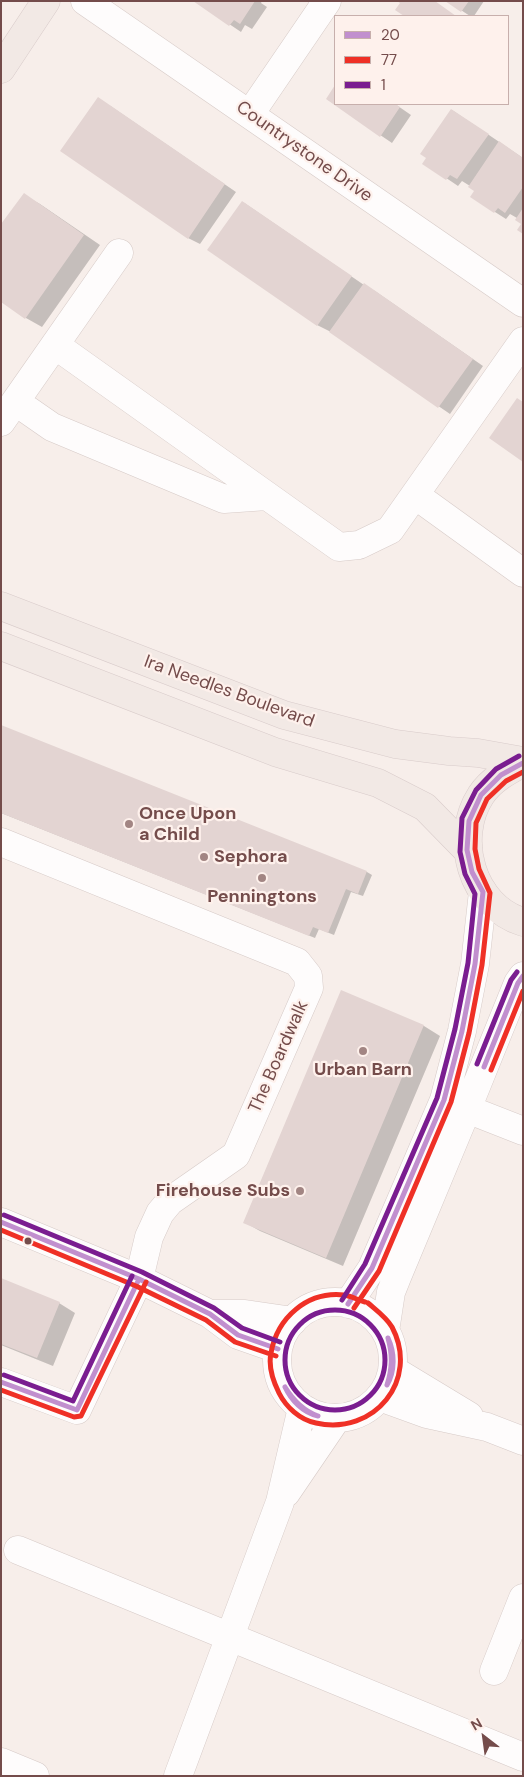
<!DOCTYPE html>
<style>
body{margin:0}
#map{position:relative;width:524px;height:1777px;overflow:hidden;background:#f7eeea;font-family:"DM Sans",sans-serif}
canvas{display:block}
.frame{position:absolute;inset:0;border:2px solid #744c4b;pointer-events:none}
.legend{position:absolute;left:334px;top:15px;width:175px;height:90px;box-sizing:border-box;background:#fef1ec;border:1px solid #c7afac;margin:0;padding:6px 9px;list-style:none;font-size:15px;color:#744c4b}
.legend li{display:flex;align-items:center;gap:10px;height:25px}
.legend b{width:25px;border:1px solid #c7afac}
.north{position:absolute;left:459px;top:1712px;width:50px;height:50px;-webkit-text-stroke:4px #fef1ec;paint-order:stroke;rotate:330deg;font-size:14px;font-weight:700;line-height:20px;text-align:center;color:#744c4b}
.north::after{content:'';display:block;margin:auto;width:18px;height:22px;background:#744c4b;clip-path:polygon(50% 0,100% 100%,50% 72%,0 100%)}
</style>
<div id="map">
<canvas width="524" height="1777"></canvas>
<div class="frame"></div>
<ul class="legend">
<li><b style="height:6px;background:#c18fce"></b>20</li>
<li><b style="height:6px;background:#ef3026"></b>77</li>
<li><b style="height:6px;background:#7a1d90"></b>1</li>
</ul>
<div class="north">N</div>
</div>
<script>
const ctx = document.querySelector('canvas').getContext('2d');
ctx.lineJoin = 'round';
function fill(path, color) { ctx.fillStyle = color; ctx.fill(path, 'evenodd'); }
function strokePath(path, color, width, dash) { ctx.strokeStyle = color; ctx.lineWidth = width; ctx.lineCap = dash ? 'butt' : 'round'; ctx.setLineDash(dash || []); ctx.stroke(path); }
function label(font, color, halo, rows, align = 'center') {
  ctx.font = font + ' "DM Sans",sans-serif'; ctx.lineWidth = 4.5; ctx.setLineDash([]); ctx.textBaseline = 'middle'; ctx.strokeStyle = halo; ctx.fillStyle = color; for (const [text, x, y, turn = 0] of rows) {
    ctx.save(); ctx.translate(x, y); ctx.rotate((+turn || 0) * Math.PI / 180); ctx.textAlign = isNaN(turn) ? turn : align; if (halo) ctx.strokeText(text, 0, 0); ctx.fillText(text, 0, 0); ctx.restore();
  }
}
fill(new Path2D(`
 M195 1H262L261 3 267 7 252 29 245 25 241 32Z
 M447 1H484L474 16H470Z
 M335 88V104H395L411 115 392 143 327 99Z
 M109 105 236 192 200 244 188 238Z
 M452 110 523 158V232V224L517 218 510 214 506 219 495 212 472 196 476 191 470 186 462 181 458 186 424 163Z
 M24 195 40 204 100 245 42 327 26 318Z
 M243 202 364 285 375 291 483 366 450 414 329 331 317 325Z
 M1 726 367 872 372 875 363 896 351 892 334 935 319 929 315 938 1 813Z
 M341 992 424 1026 440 1036 343 1266 260 1231 244 1222Z
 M1 1280 59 1303 75 1313 53 1366 1 1345Z`), '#0003');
fill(new Path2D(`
 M193 1H255L240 24 234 20 229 26Z
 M397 1H435L456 16H404L395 10 400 3Z
 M445 1H469L461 12Z
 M335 85V104H395L400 107 380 137 326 99Z
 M98 97 225 184 188 239 60 151Z
 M451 109 489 134 457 179 450 175 446 180 422 164 426 158 420 154Z
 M499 141 523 158V187L505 213 498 208 494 213 470 197 474 191 468 187Z
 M24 193 84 235 25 319 1 302V224Z
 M242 201 352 276 317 326 207 250Z
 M523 208V234L517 230 521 224 515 220Z
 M364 283 473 359 438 408 329 332Z
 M517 398 523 402V462L489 438Z
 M1 725 367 871 358 894 346 889 328 933 313 927 309 936 1 813Z
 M341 990 424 1025 326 1258 243 1223Z
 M1 1278 60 1302 37 1358 1 1344Z`), '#e3d4d2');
const minor = new Path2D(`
 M85 1 523 303
 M250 114 327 1
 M55 345 339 547 359 545 390 530 523 341
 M16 402 52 427 224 499 267 496
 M1 422 119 253
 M415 495 523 573
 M1 842 297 962 308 976 309 988 236 1155 170 1201 160 1213 149 1237 139 1279 77 1410 1 1382
 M467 1109 523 1131
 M1 1222 139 1279 210 1314 238 1335 278 1349
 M277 1360a58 58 0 1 1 116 0a58 58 0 1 1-116 0Z
 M348 1304 372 1268 444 1100 462 1031 475 964 483 892
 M210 1314H245L293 1321
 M385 1331 391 1292 397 1277 467 1109 518 983 523 976
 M393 1370 469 1416
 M380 1397 427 1414 487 1427 523 1441
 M286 1493 337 1418
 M18 1550 523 1757
 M494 1671 523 1598
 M1 1762 35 1776
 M178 1776 280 1502 302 1408`);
const major = new Path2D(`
 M1 69 46 1
 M1 606 284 715 395 744 449 751 478 753 523 761
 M1 646 275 752 378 783 425 807 467 850
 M523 763C507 771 491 780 481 795 453 838 471 906 523 922`);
strokePath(minor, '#d6cac7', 29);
strokePath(major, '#d8cbca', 29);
strokePath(minor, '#fefcfc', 28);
strokePath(major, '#f2e9e5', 28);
strokePath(new Path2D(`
 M484 1067 518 983 523 976
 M1 1222 139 1279 210 1314 238 1335 278 1349
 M348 1304 372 1268 444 1100 462 1031 475 964 483 892 472 872 467 850 469 821 481 795 501 775 523 763
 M1 1382 77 1410 139 1279
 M387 1385C392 1369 393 1356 388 1338
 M387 1385C395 1371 395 1353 388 1338
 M285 1387C293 1400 304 1411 318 1416
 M285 1387C291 1400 303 1413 318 1416`), '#c18fce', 5);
strokePath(new Path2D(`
 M491 1070 523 991
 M1 1230 136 1286 206 1320 235 1342 276 1356
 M365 1302C358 1300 351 1296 344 1295 307 1291 277 1318 271 1353 268 1367 273 1381 279 1393 286 1407 300 1420 316 1423 374 1436 420 1380 392 1327 386 1317 376 1310 368 1303
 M354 1308 379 1271 451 1102 469 1033 482 965 490 893 479 869 475 849 476 823 487 799 506 781 523 772
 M1 1390 74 1417 81 1416 146 1282`), '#ef3026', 5);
strokePath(new Path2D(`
 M477 1064 511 980 517 972
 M4 1215 142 1272 214 1308 242 1328 280 1342
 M342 1300 365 1264 437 1098 455 1029 468 963 475 894 465 874 460 852 462 818 476 790 496 769 519 756
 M285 1360a50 50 0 1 1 100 0a50 50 0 1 1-100 0Z
 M4 1375 73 1401 132 1276`), '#7a1d90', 5);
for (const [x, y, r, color] of [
 [129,824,5,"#a28583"],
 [204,857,5,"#a28583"],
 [262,878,5,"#a28583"],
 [363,1051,5,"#a28583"],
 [300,1191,5,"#a28583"],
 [28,1241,4.5,"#744c4b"]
]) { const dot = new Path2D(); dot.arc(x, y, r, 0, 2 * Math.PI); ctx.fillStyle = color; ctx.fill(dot); strokePath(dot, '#fef1ec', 2); }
label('18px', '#744c4b', '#fef1ec', [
 ["Countrystone Drive",304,152,35],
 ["Ira Needles Boulevard",229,692,20],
 ["The Boardwalk",279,1057,-66]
]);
label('bold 18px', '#744c4b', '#fef1ec', [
 ["Once Upon",139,814],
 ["a Child",139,835],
 ["Sephora",214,857],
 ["Penningtons",262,897,"center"],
 ["Urban Barn",363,1070,"center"],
 ["Firehouse Subs",290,1191,"right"]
], 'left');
</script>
